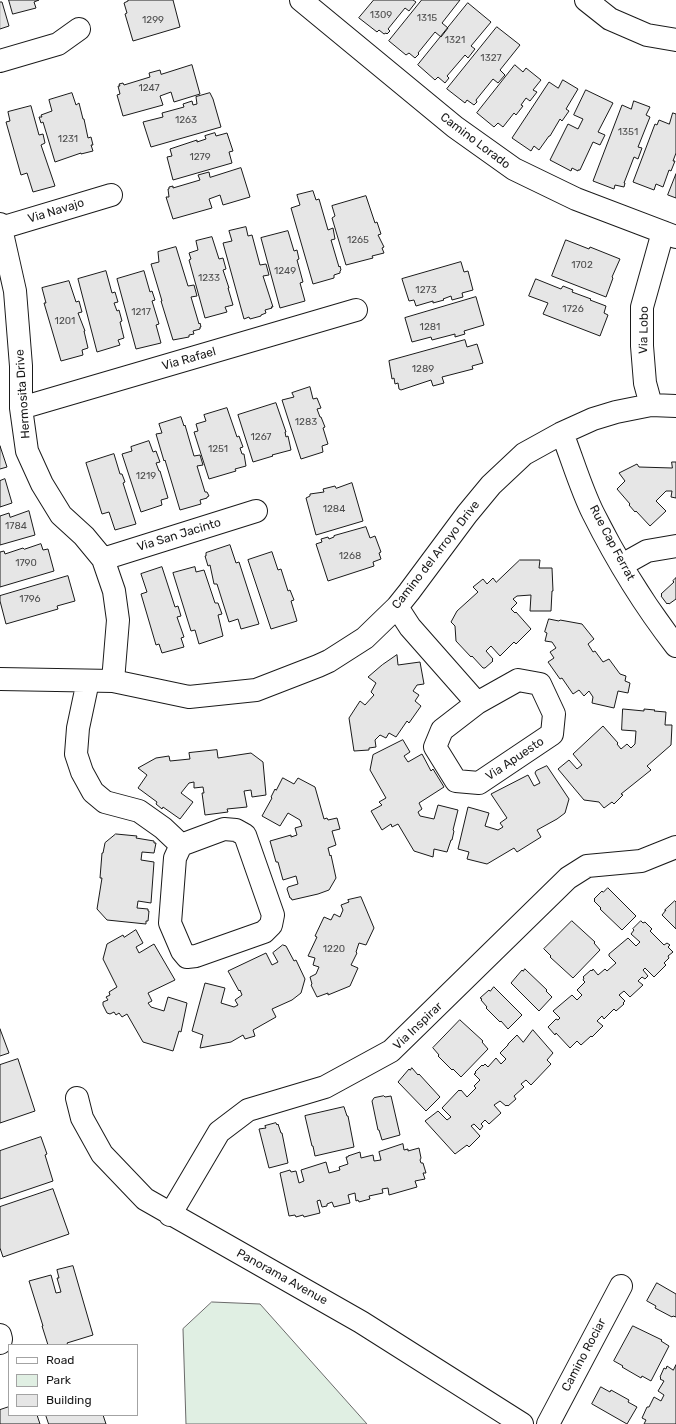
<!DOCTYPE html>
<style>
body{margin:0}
#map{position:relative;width:676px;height:1424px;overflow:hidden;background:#fff;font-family:Rubik,sans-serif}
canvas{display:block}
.legend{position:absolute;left:8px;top:1344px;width:130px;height:72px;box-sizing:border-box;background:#fff;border:1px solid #a3a3a3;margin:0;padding:5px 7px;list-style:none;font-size:12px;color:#1a1a1a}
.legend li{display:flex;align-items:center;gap:8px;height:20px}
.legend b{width:20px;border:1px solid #a3a3a3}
</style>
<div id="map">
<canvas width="676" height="1424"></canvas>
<ul class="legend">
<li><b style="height:5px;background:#fff"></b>Road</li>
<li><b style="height:11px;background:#e0efe3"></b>Park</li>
<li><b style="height:11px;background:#e6e6e6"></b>Building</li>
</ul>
</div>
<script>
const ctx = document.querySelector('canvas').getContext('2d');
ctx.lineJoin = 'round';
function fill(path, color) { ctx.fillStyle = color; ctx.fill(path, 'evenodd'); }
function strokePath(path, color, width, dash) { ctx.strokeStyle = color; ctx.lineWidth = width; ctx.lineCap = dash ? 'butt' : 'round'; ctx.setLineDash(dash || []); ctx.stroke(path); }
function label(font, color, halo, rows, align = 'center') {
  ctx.font = font + ' Rubik,sans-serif'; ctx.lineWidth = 3; ctx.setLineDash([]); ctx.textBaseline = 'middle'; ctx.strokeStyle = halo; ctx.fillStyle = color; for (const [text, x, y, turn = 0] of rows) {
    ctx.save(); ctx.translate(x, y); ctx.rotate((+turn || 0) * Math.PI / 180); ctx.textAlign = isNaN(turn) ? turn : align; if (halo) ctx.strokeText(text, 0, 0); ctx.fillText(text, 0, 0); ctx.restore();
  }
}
const green = new Path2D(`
 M212 1302 260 1304 367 1424H186L183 1329Z`);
fill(green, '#e0efe3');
strokePath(green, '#6a6a6a', 1);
const building = new Path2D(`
 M9 0H39L34 2 36 8 13 14Z
 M128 0H173L180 27 133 41 125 14 127 13 124 3 128 1Z
 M374 0H413L416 2 409 11 405 8 388 29 390 31 387 34 386 33 384 34 379 30 377 32 359 18Z
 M422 0H460L442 23 448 28 441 37 435 32 418 53 419 54 415 58 409 53 406 55 389 41Z
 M0 2H2L9 26 0 29Z
 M468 3 491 22 471 46 475 49 468 58 465 55 447 76 449 78 445 83 438 77 435 80 418 65Z
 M497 27 520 45 500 70 505 75 498 83 493 79 476 100 477 102 474 105 467 100 465 103 447 89Z
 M192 65 200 94 174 102 171 92 160 96 163 105 123 116 117 95 120 94 118 86H120L119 84 123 83 124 85 150 77 149 73 160 70 161 74Z
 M515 65 523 72 526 68 541 80 533 90 537 92 530 101 526 98 521 105 523 106 516 115 514 113 503 127 498 123 494 127 477 113Z
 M563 80 578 89 566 109 569 111 562 121 560 119 550 136H549L539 150 534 146 531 151 512 138 549 82 558 88Z
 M586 90 613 103 598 132 605 135 600 145 593 142 580 170H578V171L572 168 571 171 550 160 568 124 578 129 583 119 574 115Z
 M72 93 76 105 79 103 83 119H84L88 138 91 137 93 145H91L93 151 81 154V153L55 162 43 122 41 123 39 117H42L41 115 52 111 49 100Z
 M210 93 213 99 221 127 151 147 143 122 163 117 162 113 184 107 183 104 192 101 193 105 197 104 196 97Z
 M634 101 650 107 646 115 650 117 638 147 642 148 638 159 634 157 624 183H625L624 187 615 185 614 189 593 181 622 105 631 109Z
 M31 106 39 135 43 134 45 143 41 145 55 186 33 192 27 173 21 175 6 122 10 121 8 112Z
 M673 113 676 114V153L673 161H675L671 171 669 170 663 187 656 184 654 190 633 182 655 124 657 125 659 120 669 124Z
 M215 133 216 136 227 133 233 151 229 152 232 163 173 180 167 157 172 156 170 149 197 140V142L206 139 205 136Z
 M241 168 250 197 223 205 220 195 209 199 212 208 173 219 166 197H169L168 189H169V187L173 186V188L200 180 198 175 209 172 210 177Z
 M676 174V198L668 195Z
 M313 191 316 200 319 199 328 230 333 228 335 239 331 240 339 267 340 266 341 270 340 271V273L334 275V278L313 284 291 208 300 205 297 195Z
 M366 196 375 223 377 222 381 234 378 235 384 247 382 248 384 253 372 256 373 258 346 265 332 218 335 216 332 206Z
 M246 227 248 236 252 235 260 265 266 264 269 275 263 276 273 307H271L272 308 265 310 266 313 261 315V316L250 319 249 317 244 319 223 243 232 241 229 231Z
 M288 231 294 251 297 250 299 259 297 260 303 282 300 283 305 301 280 308 261 238Z
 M212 237 219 259 223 258 226 269 223 270 229 288H228L233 305 225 307 227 312 205 318 189 260 191 259 189 253 198 250 196 241Z
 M566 240 589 249 590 247 620 259 612 277 613 278 606 297 552 276Z
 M176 247 188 286 194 285 197 296 191 297 199 324 200 323 201 327H200V329L193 331 194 334 189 335V337L173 340 161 301H162L151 264 159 262 158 252Z
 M461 262 464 272 468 271 473 290 462 293 463 297 452 300 451 296 443 299 444 300 433 303V301L416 306 414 300 409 301 402 279Z
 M106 271 112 293 115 292 118 302 114 303 117 311 119 310 122 321 120 322 124 338 118 340 120 345 97 352 78 279Z
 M144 271 150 292 152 291 155 300 152 301 159 324 156 325 161 343 136 349 117 279Z
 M536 279 561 289 563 286 573 290 572 292 591 299 590 300 606 306 604 313 608 315 600 336 543 314 548 303 529 296Z
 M69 281 76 302 79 301 82 312 78 313 85 331H84L88 348 82 350 83 355 61 361 44 303H46L42 288Z
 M476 297 484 325 464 331 465 334 455 337V334L432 340 431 337 412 342 405 318Z
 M465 340 467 347 477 344 483 363 472 366 473 369 442 377 444 383 433 386 431 380 401 390 399 389 398 383 395 384 394 378 392 379 389 361Z
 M310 387 313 399 317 398 321 408 317 409 320 417H321L325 427 323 428 328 444 322 446 323 452 301 459 282 400 294 397 292 393Z
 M276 403 286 432H285L286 437 288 436 291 450 272 455 273 456 253 462 238 415Z
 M227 408 237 437 239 436 243 447 240 448 242 454H244L246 466 235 469 236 471 209 479 194 432 198 431 196 424 206 421 204 415Z
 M181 417 184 426 185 425 194 456 200 455 203 465 197 466 205 492H207L209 496 207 497V498L200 500 201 504 180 510 165 460 164 461 156 434 162 433 159 424Z
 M149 441 153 452 156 451 160 462 156 463 159 471H160L168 498 161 500 162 505 141 512 122 454 132 451 131 447Z
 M0 446 7 467 0 469Z
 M114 454 120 474H122L125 482 123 483 136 524 115 530 109 512 102 514 86 463Z
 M672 462H676V498L671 497 672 491H666L656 501 666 511 650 526 636 511 635 512 629 505 630 504 617 489 625 481 619 473 637 464 639 467 672 468Z
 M5 479 12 503 0 507V481Z
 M352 483 363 521 316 535 306 498 310 496V494L324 492 323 489 335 486 336 488Z
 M29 511 35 535 0 545V516L9 513 10 517Z
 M366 527 370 538 375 536 381 552 379 553 381 559 373 562 374 566 328 581 316 544 322 542 321 539 328 537 329 539 334 537V536Z
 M41 544 43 550 48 549 54 571 0 587V552L4 551 5 554 23 548 24 549Z
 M230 545 236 563 239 562 259 624 241 629 238 619 229 622 217 584H214L210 565 208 566 205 556H206V553Z
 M272 552 278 570 281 569 288 591 290 590 294 600 291 601 297 621 271 629 248 560Z
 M520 560H540L539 568H552L553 591H552L551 611H530L531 595 517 596 513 599 517 603 511 609 515 613 516 612 531 629 516 644 514 642 500 656 491 646 486 651 493 659 492 660 493 661 485 668H483L472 656 471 657 456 641 455 626 451 622 457 611 478 592 473 587 483 579 487 584 493 578 496 582Z
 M162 567 175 607 178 606 181 616 177 617 184 637 181 638 184 647 162 653 159 644 156 645 141 594 147 592 141 574Z
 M195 567 196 572 204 570 215 603H218L222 614 218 615 223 636 199 644 195 630 191 631 173 573Z
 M68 576 75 601 57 606 58 609 6 624 0 601V596Z
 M676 578V599L669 604 668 603 667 604 661 596 662 595 661 594 674 582 673 581Z
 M549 619 559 621 560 620 582 624 594 639 588 644 593 652 595 651 603 662 609 659 620 674 626 676 625 681 630 683 628 693 618 691 614 708 592 703 593 697 589 691 584 696 579 690 573 694 562 678 560 679 548 662 554 658 550 652 556 648 552 642 545 641 547 633 545 632Z
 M397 655 398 665 420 662 424 684 417 685 413 691 419 695 415 701 421 706 409 723 407 721 396 737 389 733 386 738 380 735 375 740 376 747 369 748V750L354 751 349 718 360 701 365 705 374 695 371 692 376 683 368 677 382 665Z
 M623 709 644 711V709L655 710 654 711 666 712 665 725H672L671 745 647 766 651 770 621 794 623 795 614 804 612 802 604 808 599 802 584 800 558 769 569 760 577 769 582 765 573 754 603 726 618 743 617 744 621 749 627 744 631 748 635 744 636 731 622 730Z
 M403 740 410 752 404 756 408 762 422 754 431 771 433 769 444 787 419 803 422 809 418 812 420 816 434 819 438 805 458 810 453 830 454 831 452 840H451L447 852 434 849 433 857 414 851 398 824 392 827 391 824 382 830 371 811 382 805 379 802 386 798 370 770 373 755Z
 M217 750 218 758 251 753 263 762 266 795 252 797 251 790 244 791 247 807 227 809 228 812 205 815 202 793H204L203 787 194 788V782L189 783 181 793 193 802 180 819 163 807 162 809 156 804 157 802 138 788 147 775 138 768 156 758 169 756 170 761 190 759 189 753Z
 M547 766 569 799 565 813 557 819 537 830 541 837 517 852 514 848 487 864 467 859 469 852 458 849 468 807 489 813 485 826 498 830 503 827 500 823 507 818 491 794 528 775 534 786 540 783 535 773 536 771Z
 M283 778 294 784 298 778 315 787 324 819 327 818 328 820 337 818 340 829 332 831 336 845 328 848 330 856 331 855 336 878 329 890 318 894 292 900 291 898H290L287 889 288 887 298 884 296 876 283 880 278 862H276L270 841 291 835V837L297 835 295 828 302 826 300 820 288 813 280 826 262 816 272 798 271 797 275 789 276 790Z
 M116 834 137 836 136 838 154 841V843H156L154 853 142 852 141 860 154 862 151 903 138 901 137 908 148 909V911H149L148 921H146V924L107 920 97 909 102 878H100L102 853H103L105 843Z
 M608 888 636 916 622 930 600 909 601 908 594 901 595 900 594 899 602 891 603 892Z
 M361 897 374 928 366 945 359 943 356 952 357 953 351 965 358 968 350 986 328 995V993L317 997 311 985 312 984 310 977 316 974 319 967 313 965 315 958 308 956 317 937 315 936 324 917 331 920 334 914 340 917 343 910 341 905 349 902 348 900Z
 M675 901 676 902V929L662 915 666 910H665Z
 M572 921 595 942 594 943 600 950 573 978 550 957 551 956 544 949Z
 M641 921 643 923 645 922 652 929 650 931 664 945 667 943 670 945 668 947 673 952 668 956 669 958 664 963 666 965 654 977 645 968 643 970 648 976 645 979 642 977 638 981 643 985 630 997 624 991 619 995 625 1001 623 1003 624 1004 616 1011 614 1009 604 1019 602 1016 597 1021 603 1026 592 1037 591 1036 581 1045 577 1041 570 1048 556 1033 555 1035 548 1027 556 1019 558 1020 560 1018 553 1011 572 995 577 1000 582 995 577 990 585 982 583 980 584 978 583 977 591 970 592 971 593 969 598 975 605 969 607 971 616 963 609 956V954L628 938 636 946 640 942 631 934 634 930 633 929Z
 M136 930 143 943 136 947 139 953 154 944 175 980 148 993 152 1001 148 1003 151 1007 164 1011 168 997 187 1003 181 1032 179 1031 173 1051 143 1042 127 1014 122 1017 119 1013 116 1015 114 1012 110 1014 107 1013 103 1005V1002L108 1000 106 997 110 995 109 992 117 987 103 959 107 944 123 935 124 937Z
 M283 945 286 946 294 961 296 960 305 979 301 993 292 1000 272 1009 276 1017 253 1030 255 1036 245 1039 243 1035 231 1042 200 1048 203 1035 192 1031 205 983 225 988 221 1003 234 1007 238 1005 235 1000 242 995 240 990 239 991 228 971 266 953 272 965 278 962 273 953Z
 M525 969 547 990 546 991 552 997 539 1011 511 983 522 970 523 971Z
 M494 987 522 1015 508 1029 501 1021 500 1022 486 1008 487 1007 481 1000 482 999 480 998 489 990 490 991Z
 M460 1020 483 1041 482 1042 488 1049 461 1077 453 1069 452 1070 438 1056 439 1055 433 1048Z
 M0 1029 9 1053 0 1056Z
 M533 1030 553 1053 547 1060 551 1064 531 1085 526 1080 521 1084 524 1087 514 1096 516 1099 508 1106 507 1105 506 1106 500 1101 494 1105 501 1113 489 1124 485 1120 481 1124 483 1126 480 1130 474 1124 471 1126 480 1136 469 1147 467 1145 455 1154 425 1121 438 1111 447 1120 451 1117 442 1108 459 1090 460 1091 461 1090 467 1097 476 1088 474 1086 480 1080 474 1074 476 1073 475 1072 482 1065 483 1066 485 1064 488 1067 496 1058 501 1064 506 1059 500 1053 508 1045V1044L517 1035 523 1042Z
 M18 1059 35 1111 0 1123V1065Z
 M412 1068 418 1075 419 1074 440 1097 426 1111 398 1082 409 1069 410 1070Z
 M384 1096 385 1097 391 1096 400 1135 382 1140 379 1130H378L372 1101 374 1098Z
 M344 1107 347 1116H348L354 1147 315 1156 313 1146H312L305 1116Z
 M276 1123 277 1125 278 1124 281 1133H282L288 1163 269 1168 259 1129 266 1128 265 1126Z
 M41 1137 47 1154 45 1155 53 1181 0 1199V1151Z
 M403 1144 404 1150 408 1149V1151L419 1148 421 1158 420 1160 421 1163H423L426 1173H423L425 1179 415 1181 417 1187 389 1195 388 1188 382 1189 383 1193 369 1196 370 1199 359 1202 358 1200 356 1201 355 1193 348 1195 350 1203 334 1207 332 1202 327 1204V1206L322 1207 320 1200 317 1201 320 1213 304 1217 303 1215 296 1217 295 1215 289 1216 280 1173 290 1170 291 1172 296 1171 299 1183 304 1181 301 1170 326 1162 329 1173 340 1170 339 1167 348 1164 346 1157H348V1156L360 1152 361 1158 373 1155 374 1161 381 1160 379 1152Z
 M53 1189 69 1234 3 1257 0 1248V1207Z
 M73 1266 93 1335 67 1343 68 1345H48L42 1326H43L29 1281 51 1275 56 1293 61 1292 57 1278H59L57 1270Z
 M657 1283 676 1294V1317L673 1316 672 1317 655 1308 656 1306 647 1301Z
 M633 1326 662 1340 661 1341 669 1346 651 1381 642 1376 641 1378 622 1367 623 1366 614 1361Z
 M676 1365V1424H644L646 1420 642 1418 647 1407H649L654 1397 661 1401 664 1395 658 1391 664 1381 660 1379 661 1378 660 1377 664 1368 666 1369 667 1366 673 1370Z
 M601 1387 610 1392 611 1390 629 1400 628 1402 637 1407 627 1424 592 1404Z
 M9 1407V1415H37L40 1424H0V1410Z
 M46 1415H103L106 1424H49Z`);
fill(building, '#e6e6e6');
strokePath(building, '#1a1a1a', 1);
const minor = new Path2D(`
 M301 0 455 127 514 169 576 199 676 237
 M586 0 610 19 647 35 676 40
 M0 61 58 44 79 29
 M0 224 15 291 21 366V408L27 451 42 484 61 515 84 536 103 559 114 591 118 620 113 681
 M1 228 111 195
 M651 405 645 383 642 346V307L663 232
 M21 408 356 310
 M562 433C572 458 581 489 593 513 616 559 644 605 676 646
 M103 559 256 511
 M622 565 647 551 676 546
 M397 607 410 627 477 703
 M0 679 113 681 189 697 256 690 318 666 329 661 365 638 397 607 409 592 467 514 491 485 524 454 562 433 593 419 616 412 651 405 676 406
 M518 680 540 684 554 714 552 734 479 783 456 781 435 747 442 730 477 703Z
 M88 681 78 728 76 754 82 772 93 792 105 802 139 811 163 828 181 845
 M224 829 236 830 245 835 273 915 271 925 264 932 196 956 187 957 182 951 170 923 175 858 181 845Z
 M77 1098 82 1118 102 1154 145 1199 361 1322 522 1424
 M170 1215 219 1132 248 1110 325 1087 391 1051 568 878 587 866 641 861 676 847
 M0 1335 1 1339 0 1343
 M548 1424 621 1286`);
strokePath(minor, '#1a1a1a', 24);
strokePath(minor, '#fff', 22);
label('10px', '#4d4d4d', null, [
 ["1309",381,15],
 ["1315",427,18],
 ["1299",153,20],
 ["1321",455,40],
 ["1327",491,58],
 ["1247",149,88],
 ["1263",186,120],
 ["1351",628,132],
 ["1231",68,139],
 ["1279",200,157],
 ["1265",358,240],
 ["1702",582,265],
 ["1249",285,271],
 ["1233",209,278],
 ["1273",426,290],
 ["1726",573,309],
 ["1217",141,312],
 ["1201",65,321],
 ["1281",430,327],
 ["1289",423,369],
 ["1283",306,422],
 ["1267",261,437],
 ["1251",218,449],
 ["1219",146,476],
 ["1284",334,509],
 ["1784",16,526],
 ["1268",350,556],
 ["1790",26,563],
 ["1796",30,599],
 ["1220",334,949]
]);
label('12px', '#1a1a1a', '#fff', [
 ["Camino Lorado",475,141,37],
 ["Via Navajo",56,211,-17],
 ["Via Lobo",644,330,-89],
 ["Via Rafael",189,359,-16],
 ["Hermosita Drive",23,394,-94],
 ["Via San Jacinto",179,535,-17],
 ["Rue Cap Ferrat",612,543,62],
 ["Camino del Arroyo Drive",436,555,-52],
 ["Via Apuesto",515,759,-34],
 ["Via Inspirar",418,1026,-44],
 ["Panorama Avenue",282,1277,29],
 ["Camino Rociar",584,1355,-62]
]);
</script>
